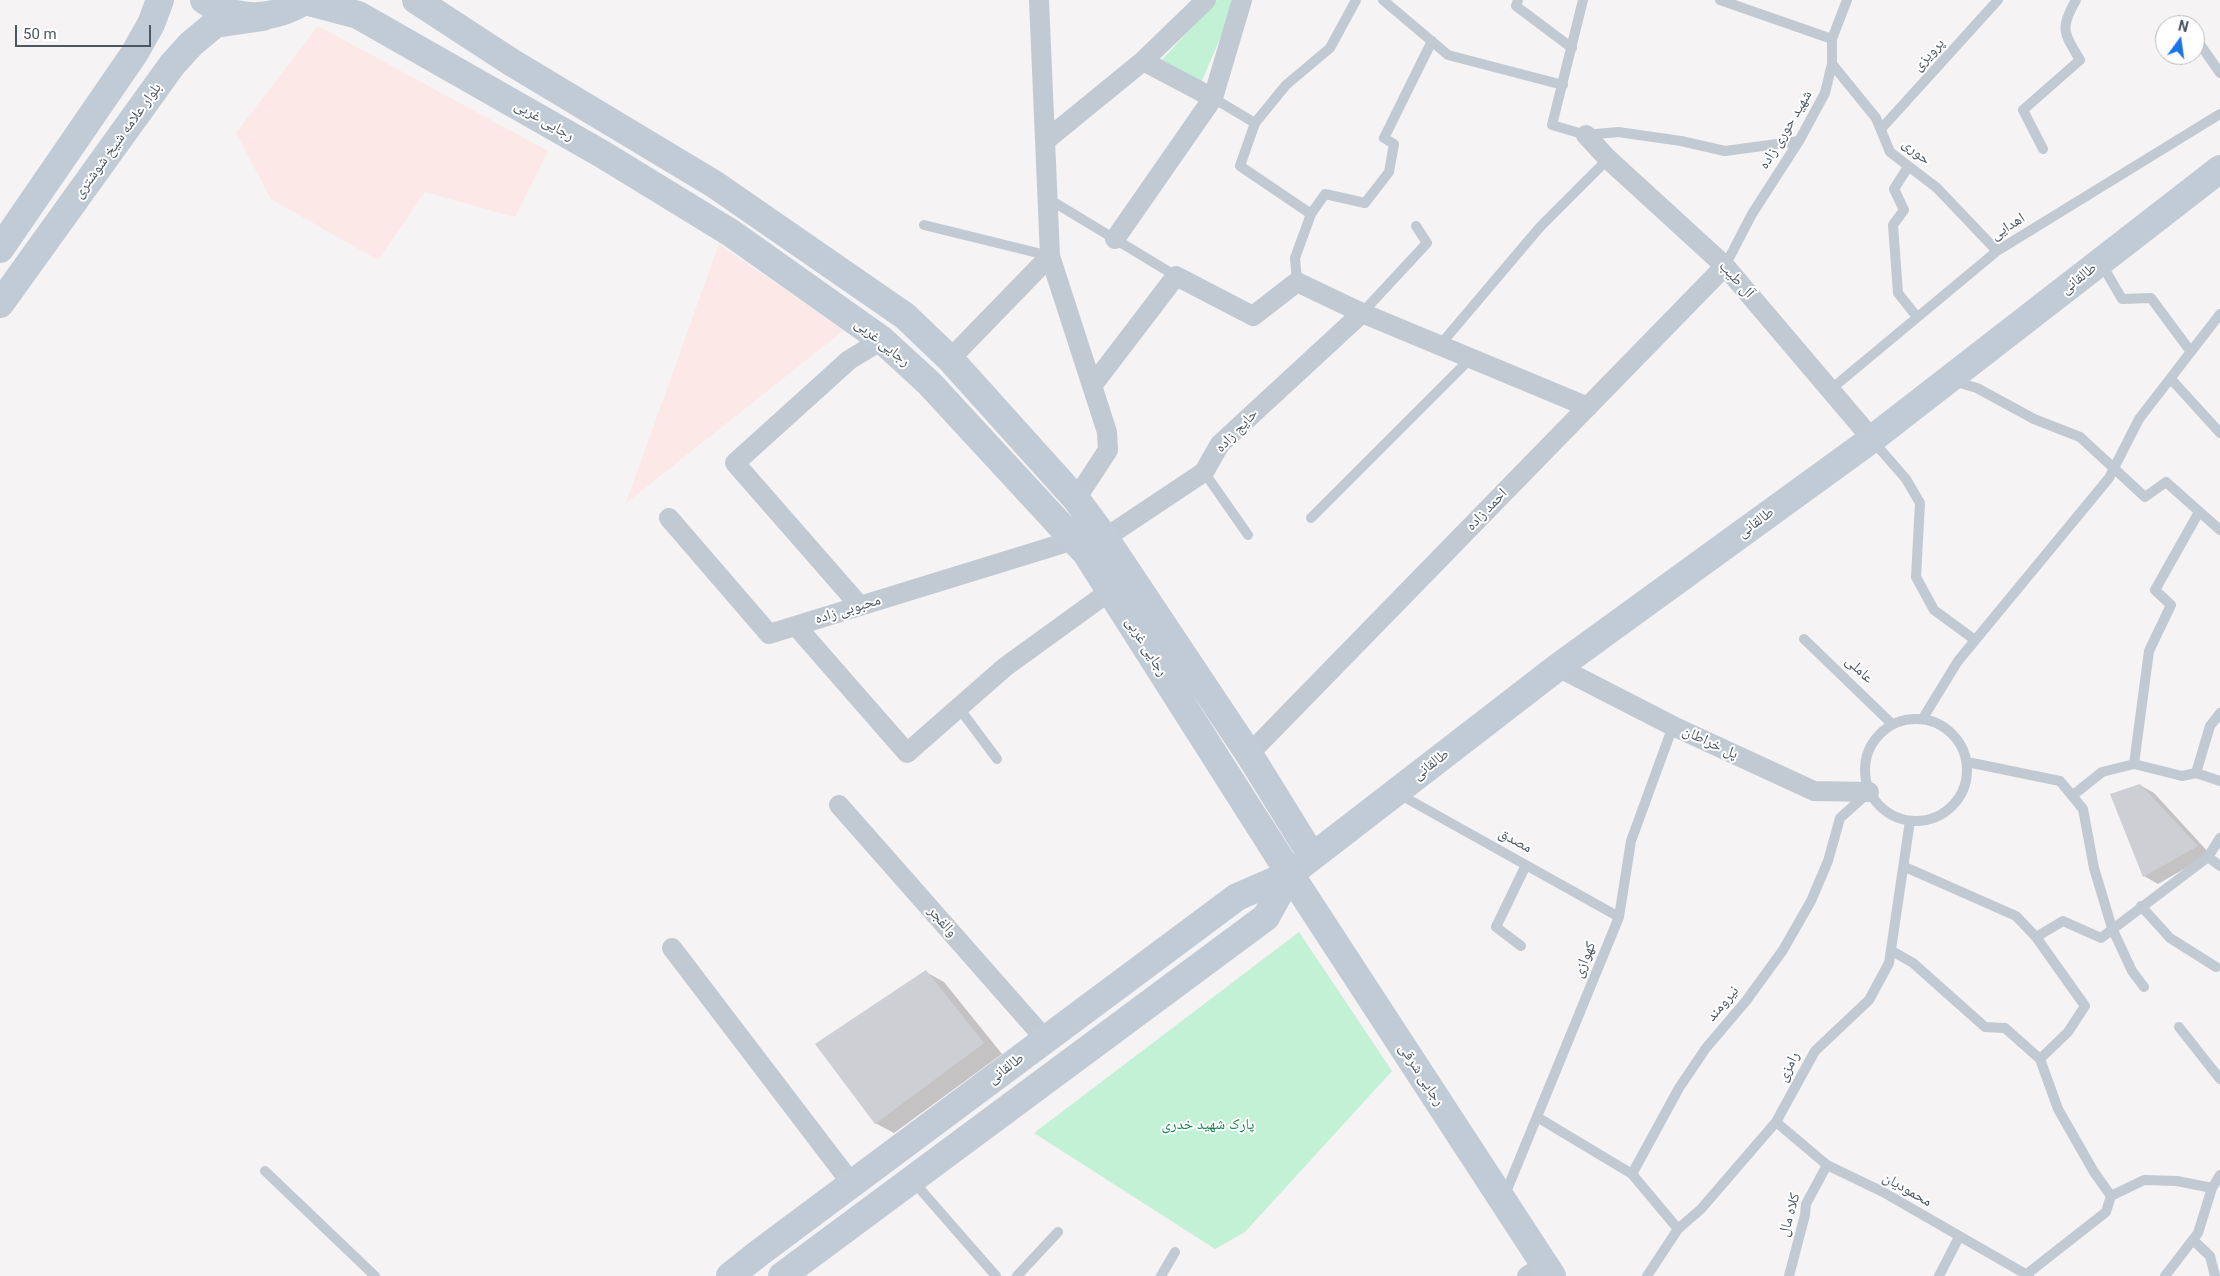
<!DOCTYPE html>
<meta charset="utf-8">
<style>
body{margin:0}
#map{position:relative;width:2220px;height:1276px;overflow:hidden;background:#f5f3f3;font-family:Roboto,sans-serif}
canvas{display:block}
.north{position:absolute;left:2155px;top:15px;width:50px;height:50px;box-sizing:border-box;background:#fff;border:1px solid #b7bbc0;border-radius:50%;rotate:14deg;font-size:14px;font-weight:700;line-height:20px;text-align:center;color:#4a5661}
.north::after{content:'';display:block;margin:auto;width:18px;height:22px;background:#1a73e8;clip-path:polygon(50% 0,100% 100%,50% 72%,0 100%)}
.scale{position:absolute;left:15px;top:25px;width:136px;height:22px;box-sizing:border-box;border:2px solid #4a5661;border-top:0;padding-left:6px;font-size:15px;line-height:18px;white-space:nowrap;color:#4a5661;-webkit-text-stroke:4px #fff;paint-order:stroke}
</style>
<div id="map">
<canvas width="2220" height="1276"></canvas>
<div class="north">N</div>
<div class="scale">50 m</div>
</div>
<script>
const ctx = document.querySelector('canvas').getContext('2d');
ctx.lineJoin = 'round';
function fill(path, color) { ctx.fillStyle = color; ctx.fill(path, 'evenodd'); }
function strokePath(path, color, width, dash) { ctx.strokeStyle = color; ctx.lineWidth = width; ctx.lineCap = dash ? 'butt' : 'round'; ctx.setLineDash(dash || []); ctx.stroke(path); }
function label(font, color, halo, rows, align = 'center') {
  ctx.font = font + ' Roboto,"Noto Naskh Arabic",sans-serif'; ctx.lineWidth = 4; ctx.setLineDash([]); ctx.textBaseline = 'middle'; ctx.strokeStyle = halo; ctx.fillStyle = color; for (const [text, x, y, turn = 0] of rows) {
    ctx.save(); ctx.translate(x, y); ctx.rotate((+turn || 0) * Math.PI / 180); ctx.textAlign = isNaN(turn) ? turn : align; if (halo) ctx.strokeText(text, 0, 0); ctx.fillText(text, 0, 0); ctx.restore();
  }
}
fill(new Path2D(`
 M318 26 548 151 515 217 425 192 378 260 271 199 236 133Z
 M719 244 844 330 626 503Z`), '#fce8e6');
fill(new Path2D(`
 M1217 0H1231V13L1201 83 1162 60Z
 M1299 932 1392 1071 1245 1232 1215 1249 1034 1133Z`), '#c3f1d5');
fill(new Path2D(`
 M2140 785 2154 793 2210 854 2158 884 2144 876Z
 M926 972 944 982 1002 1054 894 1133 875 1123Z`), '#0003');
fill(new Path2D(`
 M2140 784 2198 846 2143 877 2110 794Z
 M926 970 984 1043 875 1124 815 1044Z`), '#cdcfd5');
strokePath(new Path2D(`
 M1356 0 1330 48 1286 85 1255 123 1240 166 1311 214 1325 194 1365 203 1389 172 1394 144 1384 138 1432 41
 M1383 0 1448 55 1563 85
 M1518 0 1516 6 1572 48
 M1583 0 1552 125 1586 135 1618 132 1681 141 1725 151 1799 141
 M1720 0 1832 39
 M2185 24 2186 25
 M2195 37 2220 73
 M1832 64 1876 118 1890 152 1937 188 1997 251
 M1213 98 1255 123
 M1881 129 1998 0
 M2043 149 2023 110 2080 60C2064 33 2059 29 2076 0
 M1908 167 1894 189 1904 210 1893 225 1898 293 1917 317
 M1047 198 1176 276
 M924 225 1050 256
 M2101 263 2122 299 2151 298 2191 352
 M1725 266 1752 214 1799 141 1825 93 1832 64V39L1847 0
 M1297 282 1295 258 1311 214
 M1362 313 1427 243 1416 226
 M1440 345 1540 227 1608 159
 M2171 379 2220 433
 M1953 381 1977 388 2034 419 2080 437 2145 497 2166 482 2220 530
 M1830 390 1997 251 2220 114
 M1872 440 1906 479 1920 503 1916 577 1934 610 1975 640
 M1204 472 1248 535
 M1311 518 1471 358
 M1804 639 1892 724
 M959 708 997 759
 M1923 718 1958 661 2109 478 2139 419 2220 314
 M1865 770a51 51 0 1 1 102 0a51 51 0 1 1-102 0Z
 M1967 762 2060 781 2083 809 2094 868 2112 928 2132 971 2144 987
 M2134 764 2182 776 2196 773 2220 781
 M2196 773 2210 726 2220 713
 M1397 793 1619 917
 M2072 796 2102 772 2134 764 2149 651 2171 605 2155 590 2199 512
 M2208 857 2220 866
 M1905 867 2016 916 2036 937 2063 921 2101 938 2208 857 2220 838
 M2141 906 2170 938 2216 967
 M2036 937 2085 1006 2068 1032 2040 1059
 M1521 946 1496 927 1526 865
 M1892 951 1913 963 1985 1027 2005 1028 2040 1059 2058 1109 2094 1172 2111 1196 2144 1180 2177 1181 2212 1188
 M2179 1027 2220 1079
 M1537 1117 1632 1174 1678 1229
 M1776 1122 1827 1165 1883 1192 2029 1276
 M265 1171 375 1276
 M1632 1174 1679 1088 1706 1048 1746 1001 1783 950 1811 901 1828 861 1840 818 1868 793
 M913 1181 996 1276
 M1504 1197 1619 917 1631 841 1673 726
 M2193 1240 2210 1256 2215 1276
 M2027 1274 2106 1212 2111 1196
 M1017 1276 1058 1232
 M1161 1276 1175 1252
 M1647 1276 1678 1229 1701 1209 1776 1122 1815 1051 1869 1000 1889 963 1910 821
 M1789 1276 1805 1215 1806 1204 1827 1165
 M1939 1276 1959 1237
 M2165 1276 2198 1233 2212 1188 2220 1175`), '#c1cad2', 10);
strokePath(new Path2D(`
 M1039 0 1050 256 1107 432 1108 450 1076 499
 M1206 0 1143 61 1213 98
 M1586 135 1608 159 1725 266 1872 439
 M1045 141 1143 61
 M1115 239 1213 98 1242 0
 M950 359 1050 256
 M1092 386 1176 276 1253 316 1297 282 1362 313 1588 407
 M669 518 769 634 1074 540
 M1105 538 1204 472 1220 444 1362 313
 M860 606 735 463 849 360 882 340
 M796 626 907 753 1005 667 1110 591
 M1558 667 1673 726 1814 791 1869 792
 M1249 754 1725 266
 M839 805 1046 1040
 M672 948 852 1184
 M1527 1276 1545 1265`), '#c1cad2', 20);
strokePath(new Path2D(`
 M204 0C237 22 273 21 306 0
 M416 0 511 62 714 184 905 316 950 359 1076 499 1105 538 1249 754 1312 856
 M305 1 358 15 602 154 731 233 882 340 929 383 1086 553 1290 874 1552 1276
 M0 249 134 54 151 24 160 0
 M0 304 172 65 191 44 215 24 263 17
 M1299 867 1558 667 1872 439 2220 169
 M730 1276 759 1253 1237 897 1290 874 1266 917 782 1276`), '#c1cbd6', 28);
label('15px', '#4a5661', '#fff', [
 ["پرویزی",1929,55,-47],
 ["رجایی غربی",544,121,30],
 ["شهید حوری زاده",1786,130,-59],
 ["بلوار علامه شیخ شوشتری",118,141,-54],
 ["حوری",1916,152,40],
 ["اهدایی",2008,227,-32],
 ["طالقانی",2079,279,-38],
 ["آل طیب",1736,280,48],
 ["رجایی غربی",882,343,39],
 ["حایج زاده",1237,431,-46],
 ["احمد زاده",1487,510,-46],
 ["طالقانی",1756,523,-36],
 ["محبوبی زاده",848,610,-17],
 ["رجایی غربی",1146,647,58],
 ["عاملی",1859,670,44],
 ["پل خراطان",1710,743,25],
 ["طالقانی",1431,765,-37],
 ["مصدق",1515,841,29],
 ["والفجر",942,922,49],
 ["کهوازی",1585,960,-68],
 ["نیرومند",1723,1004,-50],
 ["رامزی",1789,1067,-63],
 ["طالقانی",1006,1069,-37],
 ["رجایی شرقی",1421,1075,57],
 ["محمودیان",1907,1190,30],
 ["کلاه مال",1790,1215,-74]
]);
label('15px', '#17864f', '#fff', [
 ["پارک شهید خدری",1208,1125]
]);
</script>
